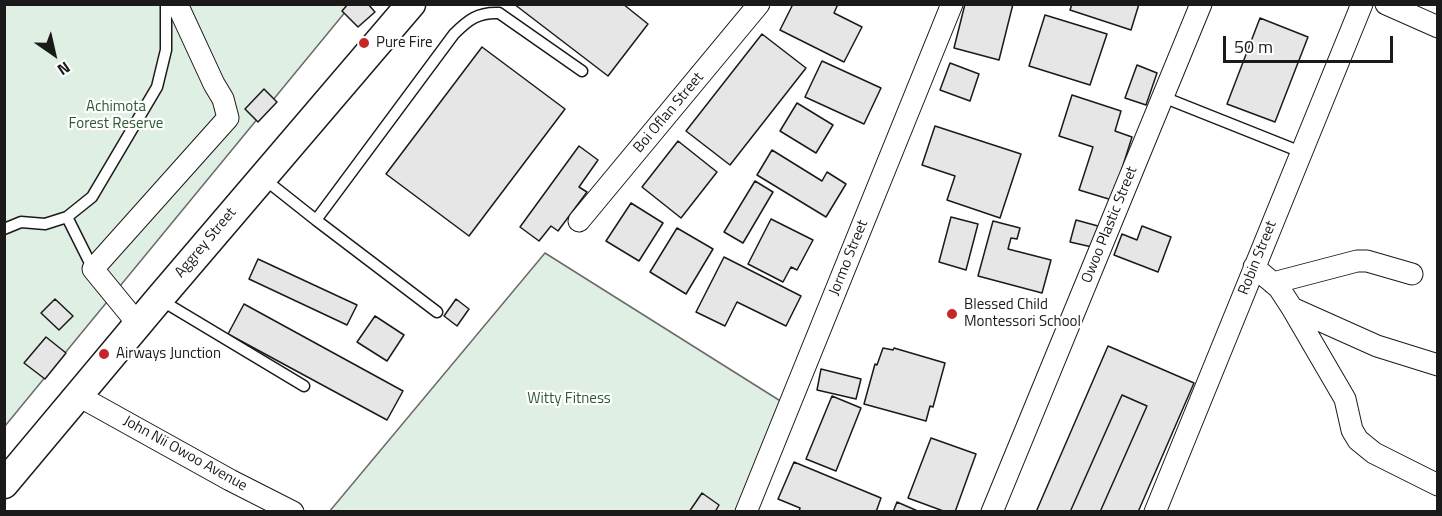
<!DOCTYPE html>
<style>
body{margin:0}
#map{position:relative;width:1442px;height:516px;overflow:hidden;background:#fff;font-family:"Titillium Web",sans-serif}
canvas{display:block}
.frame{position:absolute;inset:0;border:6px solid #1a1a1a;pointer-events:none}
.north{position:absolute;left:24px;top:24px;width:60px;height:60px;-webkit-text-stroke:4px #fff;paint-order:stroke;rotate:146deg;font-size:16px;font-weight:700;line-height:24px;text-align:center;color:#1a1a1a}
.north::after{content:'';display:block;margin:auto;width:21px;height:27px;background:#1a1a1a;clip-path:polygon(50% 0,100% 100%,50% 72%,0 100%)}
.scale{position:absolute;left:1223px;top:36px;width:170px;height:27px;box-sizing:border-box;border:3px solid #1a1a1a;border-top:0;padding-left:8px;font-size:18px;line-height:21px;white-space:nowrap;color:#1a1a1a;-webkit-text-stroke:4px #fff;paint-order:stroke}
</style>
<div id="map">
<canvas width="1442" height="516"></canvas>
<div class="frame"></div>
<div class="north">N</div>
<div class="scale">50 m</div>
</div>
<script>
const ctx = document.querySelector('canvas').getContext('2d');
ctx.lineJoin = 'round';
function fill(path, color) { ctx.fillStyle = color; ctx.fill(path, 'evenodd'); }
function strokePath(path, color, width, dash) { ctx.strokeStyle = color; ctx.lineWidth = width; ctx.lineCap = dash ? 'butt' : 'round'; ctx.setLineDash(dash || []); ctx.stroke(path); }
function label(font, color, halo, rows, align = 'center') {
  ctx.font = font + ' "Titillium Web",sans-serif'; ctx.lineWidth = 4.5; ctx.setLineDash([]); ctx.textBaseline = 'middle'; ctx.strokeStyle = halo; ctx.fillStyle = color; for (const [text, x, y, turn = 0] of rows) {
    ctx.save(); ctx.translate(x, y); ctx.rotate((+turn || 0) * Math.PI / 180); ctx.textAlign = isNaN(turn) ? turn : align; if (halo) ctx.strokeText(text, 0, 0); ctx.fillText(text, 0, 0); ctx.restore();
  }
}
const green = new Path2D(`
 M5 5H351L5 426Z
 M545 253 782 402 737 511 329 512Z`);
fill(green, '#e0efe3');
strokePath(green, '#6a6a6a', 1.5);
const building = new Path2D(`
 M348 4H368L375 12 358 27 342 11Z
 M514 4H623L648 24 608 76Z
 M793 4H838L834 13 862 27 844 62 780 30Z
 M965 4H1013L999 60 954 48Z
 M1072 4H1139L1131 30 1070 10Z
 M1045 15 1107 34 1090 85 1029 66Z
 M1260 18 1308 37 1275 122 1227 104Z
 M762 34 806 68 730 165 686 131Z
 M482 47 565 109 469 236 386 174Z
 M822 61 881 88 864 124 805 97Z
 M950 63 979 74 970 101 940 90Z
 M1137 65 1157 73 1146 105 1125 98Z
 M264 89 277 102 258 122 245 109Z
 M1072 95 1121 111 1115 131 1132 137 1112 200 1079 190 1093 147 1059 136Z
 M797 103 833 125 816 153 780 131Z
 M935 126 1021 154 1000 218 947 200 955 176 922 165Z
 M678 141 717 172 681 218 642 187Z
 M579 146 598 160 579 187 587 192 558 231 551 226 539 241 520 227Z
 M772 150 822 181 827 172 846 184 826 217 757 175Z
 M755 181 773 192 743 243 724 232Z
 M631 203 663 223 639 261 606 241Z
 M951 217 978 224 966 270 939 262Z
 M771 219 813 240 797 270 791 267 783 282 748 264Z
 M1076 220 1098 226 1092 247 1070 242Z
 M993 221 1020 228 1017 239 1011 238 1008 249 1051 260 1042 293 978 276Z
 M1142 226 1171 237 1158 272 1114 255 1122 234 1137 240Z
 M677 228 713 249 686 294 650 272Z
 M724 257 801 296 786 326 737 302 725 326 696 312Z
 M258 259 357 305 347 325 249 279Z
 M55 299 73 316 59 330 41 313Z
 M456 299 469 309 457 326 444 316Z
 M244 304 403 391 387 420 228 334Z
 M375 316 404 335 387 361 357 342Z
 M46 337 66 353 45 379 24 363Z
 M1108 346 1194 383 1138 512H1100L1147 406 1122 395 1070 512H1036Z
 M883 348 893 350 894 348 945 363 933 407 930 406 926 421 864 404 875 364 877 365Z
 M821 369 861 379 856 399 817 390Z
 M1122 395 1147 406 1100 512H1070Z
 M832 396 861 408 836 471 806 459Z
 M931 438 976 454 955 512H946L908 498Z
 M794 462 881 498 876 512H799L800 508 778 499Z
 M702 493 719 505 715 512H689Z
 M897 502 920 512H893Z`);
fill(building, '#e6e6e6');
strokePath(building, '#1a1a1a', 1.5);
const service = new Path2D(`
 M1163 97 1301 152
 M263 178 316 220 454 34C468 20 478 12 499 13L582 71
 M67 217 93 269
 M316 220 437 312
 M4 229 21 222 45 224 67 217 92 197 157 87 166 50V4
 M159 299 304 386`);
const minor = new Path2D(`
 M1386 4 1438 27
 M579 221 759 4
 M1254 267 1279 288 1292 308 1345 399 1352 430 1358 440 1374 453 1438 485
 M1273 283 1357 261H1367L1412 274
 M1292 308 1377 346 1438 365
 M138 324 93 269 228 118 223 99 214 84 177 4
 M77 395 230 480 293 512
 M746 512 952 4
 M992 512 1201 4
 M1155 512 1362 4`);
const secondary = new Path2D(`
 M4 484 159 299 411 4`);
strokePath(service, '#1a1a1a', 13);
strokePath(minor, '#1a1a1a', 23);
strokePath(secondary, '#1a1a1a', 31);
strokePath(service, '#fff', 10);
strokePath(minor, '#fff', 21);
strokePath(secondary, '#fff', 28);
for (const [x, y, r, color] of [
 [364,43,6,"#c62828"],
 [952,314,6,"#c62828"],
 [104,354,6,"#c62828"]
]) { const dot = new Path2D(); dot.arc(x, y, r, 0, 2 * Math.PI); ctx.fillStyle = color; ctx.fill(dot); strokePath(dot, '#fff', 2); }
label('15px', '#1a1a1a', '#fff', [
 ["Pure Fire",376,43],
 ["Blessed Child",964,305],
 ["Montessori School",964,322],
 ["Airways Junction",116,354]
], 'left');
label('15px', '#2b5a34', '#fff', [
 ["Achimota",116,107],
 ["Forest Reserve",116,124],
 ["Witty Fitness",569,399]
]);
label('15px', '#1a1a1a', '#fff', [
 ["Boi Oflan Street",669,113,-50],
 ["Owoo Plastic Street",1110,225,-68],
 ["Aggrey Street",206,243,-50],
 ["Jormo Street",849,258,-68],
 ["Robin Street",1258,258,-68],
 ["John Nii Owoo Avenue",185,454,29]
]);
</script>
